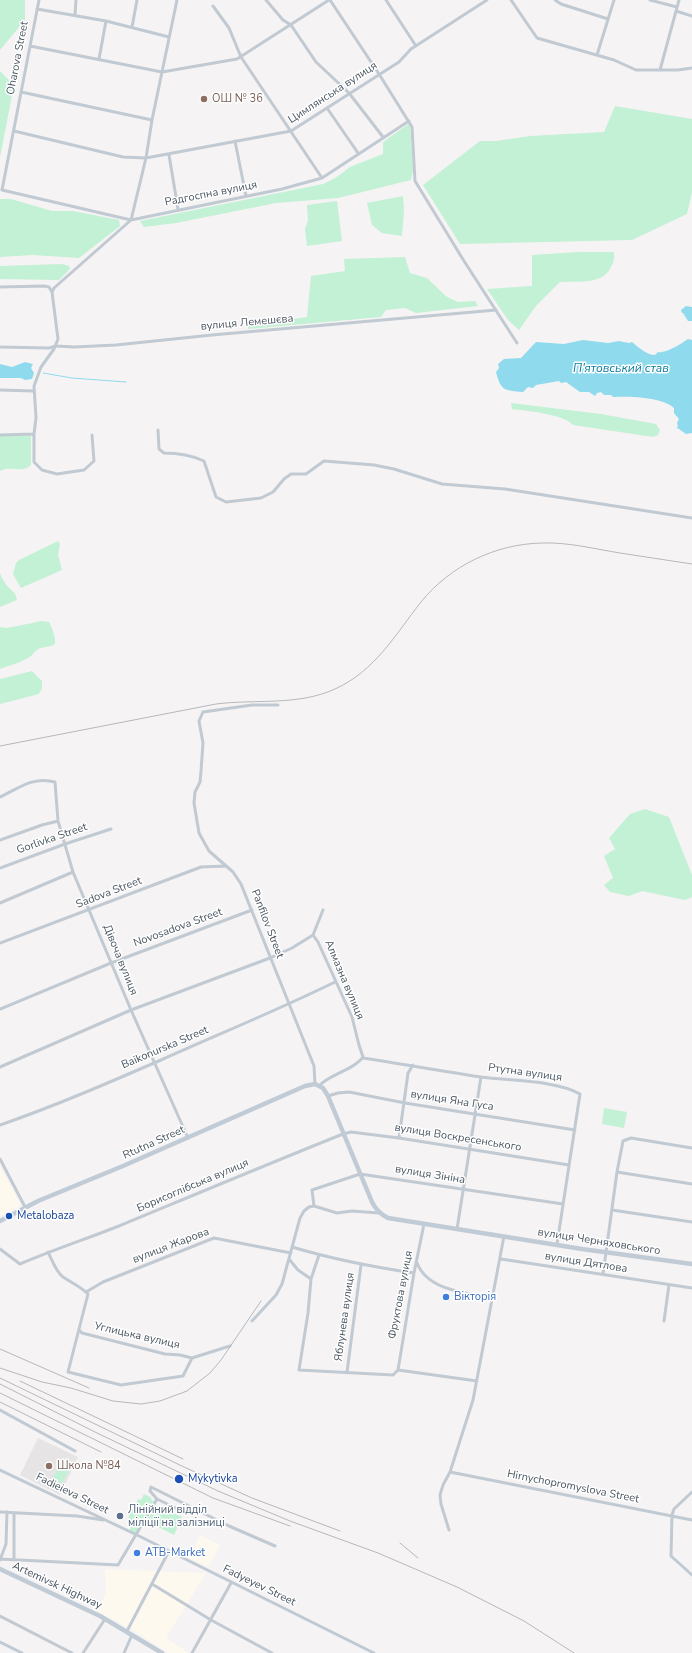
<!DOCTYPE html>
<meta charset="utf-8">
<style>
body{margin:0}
canvas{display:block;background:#f5f3f3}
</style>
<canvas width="692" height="1653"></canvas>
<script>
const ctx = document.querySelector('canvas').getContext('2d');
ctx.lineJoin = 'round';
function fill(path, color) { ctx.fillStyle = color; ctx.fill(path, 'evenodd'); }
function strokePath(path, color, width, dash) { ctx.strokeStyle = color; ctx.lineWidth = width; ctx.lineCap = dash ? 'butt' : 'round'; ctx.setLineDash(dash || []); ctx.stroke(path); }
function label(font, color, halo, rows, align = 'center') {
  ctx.font = font + ' "Nunito Sans",sans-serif'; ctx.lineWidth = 3; ctx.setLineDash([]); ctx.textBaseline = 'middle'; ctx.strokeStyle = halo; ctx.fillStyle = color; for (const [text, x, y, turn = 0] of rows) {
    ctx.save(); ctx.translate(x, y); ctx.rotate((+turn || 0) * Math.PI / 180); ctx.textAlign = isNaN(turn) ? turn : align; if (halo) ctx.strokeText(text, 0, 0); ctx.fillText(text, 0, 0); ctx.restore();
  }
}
fill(new Path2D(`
 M0 1166 21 1205 0 1216Z
 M200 1535 220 1545 209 1567 189 1558Z
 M105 1569 206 1573 166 1638 189 1653H169L134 1631 97 1611 106 1593Z`), '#fdf9ef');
fill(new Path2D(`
 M38 1438 78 1457 60 1495 20 1475Z`), '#e6e4e5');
fill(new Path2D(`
 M0 0H25V20L0 50Z
 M0 71 14 85 0 157Z
 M615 106 692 119V192L687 214 632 240 460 244 423 185 480 141H496L530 136 604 132Z
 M410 123 413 170 411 180 338 198 276 203 176 223 144 227 140 221 323 184 337 177 350 167 383 154V142Z
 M403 196 404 211 402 236 382 233 372 225 367 203Z
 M0 199H11L52 211H73L119 220 120 226 79 258 33 255 0 257Z
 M337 201 342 241 307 246 305 229 308 220 307 205Z
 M579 252H614C615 260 613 263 610 269 600 285 577 281 560 282L536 306 519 330 508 320 487 289 532 286V255Z
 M405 257 410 273 427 278 447 297 458 302 475 301 478 306 416 313 405 308 386 310 381 317 248 329V323C267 319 287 321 307 317L311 276 345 271 344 259Z
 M62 264 69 266 70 269 59 280 0 279V266Z
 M511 403 601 414 656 424 660 430 658 435 653 437 573 425C564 414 527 411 512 409Z
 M0 436H31V465C22 474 10 465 0 471Z
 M58 541 60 544 58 555 62 570 21 588 13 574 16 563 19 560Z
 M0 573C1 577 3 580 5 583 9 590 16 591 17 600L0 607Z
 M42 621 49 622C52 628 56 637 55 644 49 648 42 646 37 650 35 651 34 653 32 655 24 662 10 665 0 669V627L7 628Z
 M32 671 42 681V688L39 694 0 704V679Z
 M645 809 669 817 692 875V897L685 900 642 891 629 896 610 892 604 885 613 878 604 856 615 849 609 838 630 814Z
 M604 1108 627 1112 624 1128 602 1124Z
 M62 1461 71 1466 62 1484 52 1479Z
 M144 1494 150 1497 155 1504 137 1535 129 1531 134 1521 128 1518 138 1499 141 1500Z
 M156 1505 182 1517 174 1535 147 1521Z`), '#c3f1d5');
fill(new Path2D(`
 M686 306 692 307V321H688L683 313H682L681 310Z
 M688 339 692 340V433L686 434 676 427H678L677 423 679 419 674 413V408C663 397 628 396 613 397L611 395H604L601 392 597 393 595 396 589 392H580L566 382 561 383 559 381 536 385 533 388 528 387 523 392C505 390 501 392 496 372L499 368 498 364 504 359 521 358 536 342 564 344 583 340 608 343 619 341 629 343 632 342C638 347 647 355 655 355L658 352C665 354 683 343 688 339Z
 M25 362 33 364 31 368 34 373 32 379 25 380 21 378H0V364L12 367Z`), '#90daee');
strokePath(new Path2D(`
 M43 373 72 378 126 382`), '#90daee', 1);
strokePath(new Path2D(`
 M39 0 2 190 131 220 282 189 322 178 409 121
 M266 0 283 20 291 25 316 62 349 93 383 137
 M330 0 379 74 412 127 415 181 464 261 517 343
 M386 0 416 46
 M511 0 537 38 614 60 636 70H678L692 68
 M555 0 561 4 608 19
 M650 0 677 7
 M213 6 229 28 241 57 322 178
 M37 9 106 21 169 37
 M676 11 692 16
 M75 15 76 0
 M132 27 137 0
 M30 46 162 72 237 59 329 0
 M597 55 614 0
 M99 59 106 21
 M660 70 679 0
 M21 92 152 120
 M327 108 358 153
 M14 131 123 157 146 158 291 131 399 62 411 49 487 0
 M235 141 246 196
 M169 155 178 209
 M0 287 44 286 49 287 52 292
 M0 347 49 348 56 346 74 347 116 345 212 335 496 310
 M0 390 33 391
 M158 430 159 449 164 453C179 453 191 455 204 461L216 497 226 502 261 498 273 492 284 479 291 474H306L324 461 374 465 394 469 442 484 505 489 692 518
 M0 435 34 434
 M92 435 94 461 84 470 57 474 42 470 34 462V434L36 418 34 386 41 367 54 349 58 339 52 292 54 288 131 220 146 158 152 120 177 0
 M278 705H252L203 712 199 721 203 743 201 771 200 782 195 792 194 803 199 833 209 851 233 872 241 884 314 1066 315 1084
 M0 797C19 788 33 776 55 782L58 821 73 872 131 1010 188 1138
 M0 840 42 825 58 821
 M0 868 65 844 111 829
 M0 903 73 872
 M313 935 318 942 352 1017 359 1045 363 1057C355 1069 329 1075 320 1085
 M313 935 323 910
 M0 943 201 867 226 866
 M0 1009 111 963 252 910
 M363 1058C402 1064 441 1071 481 1077 510 1081 555 1080 580 1094L557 1244
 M0 1067 131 1010 270 958 292 948 313 935
 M328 1096 338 1093 349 1092 405 1103 575 1130
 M0 1125C55 1106 108 1083 161 1060 219 1034 278 1010 335 982
 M399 1138 408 1073 413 1065
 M0 1159 25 1207
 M617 1172 692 1184
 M314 1206 312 1190 360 1174 563 1204
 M612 1210 692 1222
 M457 1229 481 1077
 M292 1247C332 1259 373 1267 414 1273
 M0 1249 20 1264C53 1250 86 1239 119 1226 194 1195 268 1164 343 1134L351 1132 399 1138 569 1165
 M48 1252C52 1260 56 1272 63 1277 72 1283 80 1286 88 1294L68 1372 121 1385 183 1376 192 1358 230 1346
 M319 1255 311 1279 308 1313 299 1370 393 1375 398 1370 477 1381
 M289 1259 298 1270 311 1279
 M501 1259 692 1288
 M417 1263C428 1291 467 1293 493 1298
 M603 1274 617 1172 623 1141 631 1138 692 1148
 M86 1292 103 1282 214 1238 291 1253
 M252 1321 276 1295 282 1284 300 1218 304 1211 309 1207 314 1206 337 1213 352 1211 379 1213
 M664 1321 669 1285
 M79 1330 82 1333 165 1354 180 1355 192 1358
 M398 1370 414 1273 424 1224
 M347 1372 361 1265
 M0 1410 75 1451
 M0 1470 137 1535 374 1653
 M450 1472 692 1520
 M151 1487 229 1526 275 1546
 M692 1492 674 1509 672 1515 671 1556 692 1575
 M157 1499 186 1513
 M0 1512 77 1516 103 1520
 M14 1513V1559
 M449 1530 441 1504 440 1495 443 1485 450 1472 473 1400 504 1236
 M0 1559 118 1565 157 1499 150 1491 151 1487
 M0 1560 6 1544 7 1512
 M152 1584 211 1620 272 1653
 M0 1616 72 1653
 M127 1631 169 1551
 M0 1642 22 1653
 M83 1653 105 1619
 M124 1653 132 1635
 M192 1653 231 1583`), '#c1cad2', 3);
strokePath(new Path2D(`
 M0 1221 38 1201 123 1166 305 1086 315 1084 323 1088 328 1096 372 1202C376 1210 380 1214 388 1218L582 1249 692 1264
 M0 1569 100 1616 162 1653`), '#c1cbd6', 4.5);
strokePath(new Path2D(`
 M0 746 216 704C255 699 298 706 335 689 375 671 395 635 421 602 450 566 495 544 542 543 568 542 595 549 620 553 644 557 668 560 692 564
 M0 1349 89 1388
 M0 1368 42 1382 71 1388 113 1401 141 1404 160 1401 187 1391 210 1373 221 1360 261 1301
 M0 1378 184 1467 252 1498 340 1531
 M20 1381 183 1459
 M0 1384 95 1432 218 1491 290 1521 378 1553 457 1587 524 1621 574 1653
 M0 1393 213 1498 290 1526
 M0 1402 101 1452
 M400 1543 418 1558`), '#b5b8bd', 1);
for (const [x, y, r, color] of [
 [204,99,4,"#8d6e63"],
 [9,1216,4,"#1a4fb4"],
 [446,1297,4,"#3f7fe0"],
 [49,1466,4,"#8d6e63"],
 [179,1479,5,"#1a4fb4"],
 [120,1516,4,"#5c6f8a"],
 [137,1553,4,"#3f7fe0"]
]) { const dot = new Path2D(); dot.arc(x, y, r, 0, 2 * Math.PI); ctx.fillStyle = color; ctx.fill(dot); strokePath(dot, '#fff', 1.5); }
label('11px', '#4a5661', '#fff', [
 ["Oharova Street",18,58,-79],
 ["Цимлянська вулиця",333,93,-33],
 ["Радгоспна вулиця",211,194,-11],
 ["вулиця Лемешєва",247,323,-5],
 ["Gorlivka Street",52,839,-19],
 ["Sadova Street",109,893,-21],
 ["Panfilov Street",267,924,69],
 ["Novosadova Street",178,928,-20],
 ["Дівоча вулиця",120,960,68],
 ["Алмазна вулиця",344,980,67],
 ["Baikonurska Street",165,1048,-23],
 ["Ртутна вулиця",525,1073,8],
 ["вулиця Яна Гуса",452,1101,9],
 ["вулиця Воскресенського",458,1138,9],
 ["Rtutna Street",154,1143,-24],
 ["вулиця Зініна",430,1175,9],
 ["Борисоглібська вулиця",193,1186,-23],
 ["вулиця Черняховського",599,1242,9],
 ["вулиця Жарова",171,1246,-21],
 ["вулиця Дятлова",586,1263,9],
 ["Фруктова вулиця",401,1295,-79],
 ["Яблунева вулиця",345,1317,-82],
 ["Углицька вулиця",137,1336,13],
 ["Hirnychopromyslova Street",573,1487,11],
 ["Fadieieva Street",72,1494,26],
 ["Artemivsk Highway",57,1586,25],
 ["Fadyeyev Street",259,1586,26]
]);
label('11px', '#785e54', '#fff', [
 ["ОШ № 36",212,99],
 ["Школа №84",57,1466]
], 'left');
label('11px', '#164399', '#fff', [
 ["Metalobaza",17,1216],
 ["Mykytivka",188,1479]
], 'left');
label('11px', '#366cbe', '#fff', [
 ["Вікторія",454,1297],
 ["ATB-Market",145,1553]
], 'left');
label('11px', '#4e5e75', '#fff', [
 ["Лінійний відділ",128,1510],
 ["міліції на залізниці",128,1523]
], 'left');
label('italic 12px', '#0c7c9b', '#fff', [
 ["П'ятовський став",621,369]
]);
</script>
